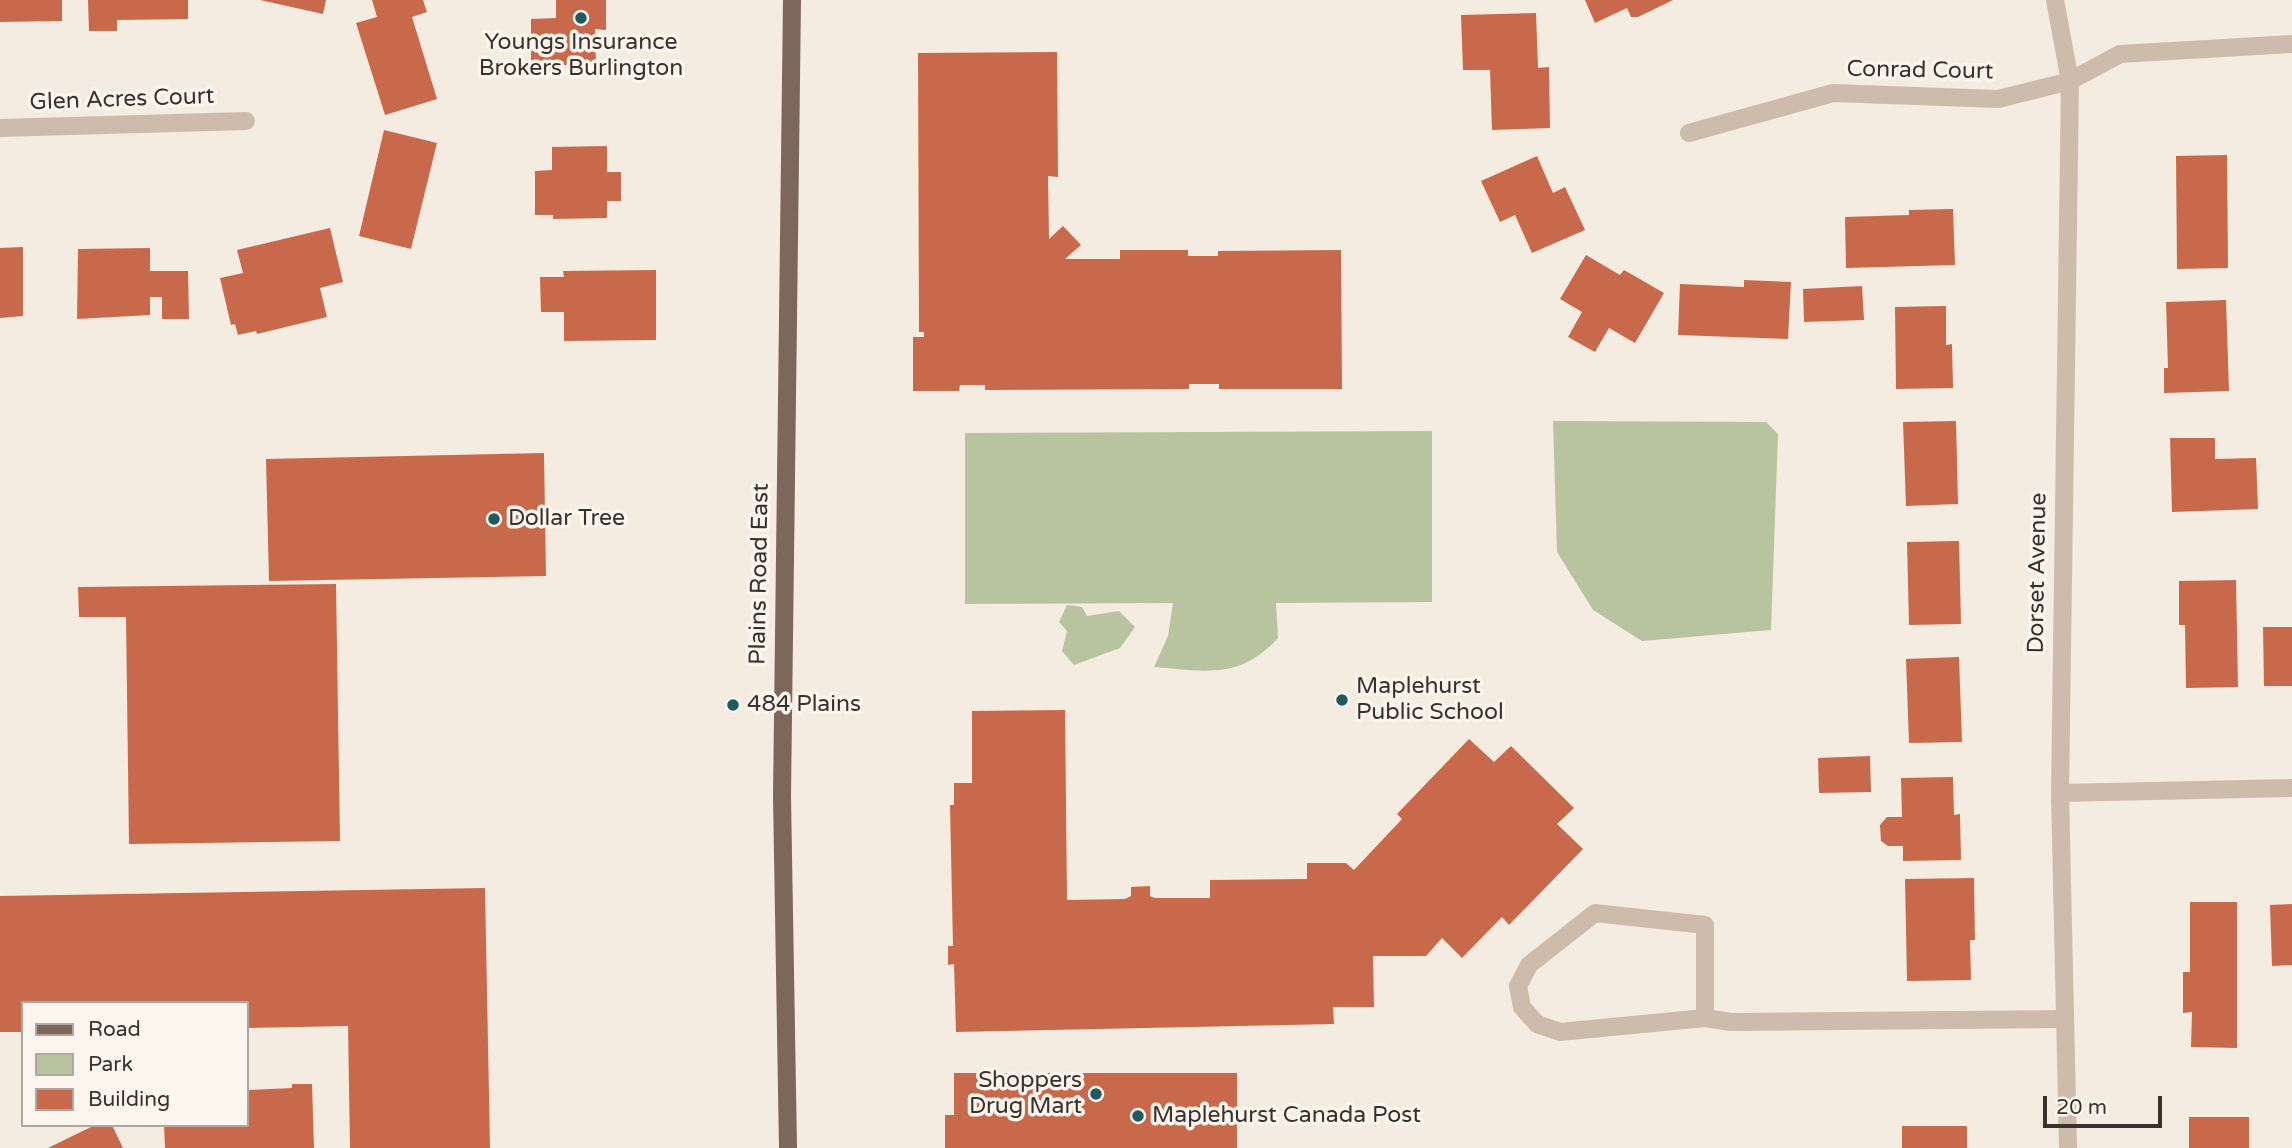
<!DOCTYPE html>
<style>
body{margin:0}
#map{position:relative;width:2292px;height:1148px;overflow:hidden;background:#f4ebe1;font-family:"Varela Round",sans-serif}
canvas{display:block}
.legend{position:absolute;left:21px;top:1001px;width:228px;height:126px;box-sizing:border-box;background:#fbf5ee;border:2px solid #aea6a0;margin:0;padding:9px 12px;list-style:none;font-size:21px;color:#3b302b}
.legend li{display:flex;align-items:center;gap:14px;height:35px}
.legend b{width:35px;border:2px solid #aea6a0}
.scale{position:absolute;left:2043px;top:1096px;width:119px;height:32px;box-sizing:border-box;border:4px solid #3b302b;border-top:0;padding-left:9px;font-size:21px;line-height:24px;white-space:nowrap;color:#3b302b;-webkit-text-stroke:5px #fbf5ee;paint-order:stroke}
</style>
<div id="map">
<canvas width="2292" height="1148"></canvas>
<ul class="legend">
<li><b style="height:9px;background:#7d675c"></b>Road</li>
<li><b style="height:19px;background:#b8c4a0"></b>Park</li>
<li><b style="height:19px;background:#c8694b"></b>Building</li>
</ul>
<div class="scale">20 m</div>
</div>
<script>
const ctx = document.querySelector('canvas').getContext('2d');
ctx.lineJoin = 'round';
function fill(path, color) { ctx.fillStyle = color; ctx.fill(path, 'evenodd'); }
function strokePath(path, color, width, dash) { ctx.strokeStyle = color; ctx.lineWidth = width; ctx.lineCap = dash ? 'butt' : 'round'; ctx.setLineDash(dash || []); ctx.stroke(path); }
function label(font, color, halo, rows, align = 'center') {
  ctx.font = font + ' "Varela Round",sans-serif'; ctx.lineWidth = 7; ctx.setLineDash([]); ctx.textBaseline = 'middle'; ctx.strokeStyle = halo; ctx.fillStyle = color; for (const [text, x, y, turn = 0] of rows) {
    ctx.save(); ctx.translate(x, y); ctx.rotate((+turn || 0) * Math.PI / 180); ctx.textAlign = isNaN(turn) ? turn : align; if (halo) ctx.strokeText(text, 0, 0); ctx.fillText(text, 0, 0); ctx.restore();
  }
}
fill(new Path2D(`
 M1553 421 1766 422 1778 434 1771 630 1642 641 1593 610 1557 552Z
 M1432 431V602L1276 603 1278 638C1240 680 1205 671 1154 667L1168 636 1173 603 965 604V433Z
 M1067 605 1082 607 1087 616 1119 611 1135 627 1120 648 1074 665 1062 651 1067 631 1059 622Z`), '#b8c4a0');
fill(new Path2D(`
 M0 0H62V21L0 22Z
 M88 0H188V19L117 20V31H89Z
 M260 0H326L323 14Z
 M372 0H423L427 12 412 17 437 99 385 115 356 23 377 17Z
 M556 0H606V30L595 29 596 65H531V19L556 18Z
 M1585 0H1673L1638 17H1631L1627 8 1595 23Z
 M1536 13 1538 68 1549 67 1550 128 1492 130 1490 70H1463L1461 15Z
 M1057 52 1058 177 1048 176 1049 239 1063 226 1081 245 1065 259H1120V250H1188V256H1218V251L1341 250 1342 389H1219V384H1189V389L985 390V385H960L959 391H913V337H924V332H919L918 53Z
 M384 130 437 143 411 249 359 236Z
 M607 146V172H621V201H607V218L553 219V215H535V171L552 170V147Z
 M2227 155 2228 268 2177 269 2176 156Z
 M1537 156 1553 193 1565 187 1585 230 1532 253 1515 215 1500 222 1481 181Z
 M1953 209 1955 265 1846 268 1845 217 1909 215V210Z
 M330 228 343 282 320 288 327 317 257 334 256 331 238 335 235 324 231 325 220 278 243 273 237 250Z
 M23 247V316L0 318V248Z
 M150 248V271H188L189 319H162V297H150V315L77 319 78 249Z
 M1586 255 1620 275 1624 270 1664 293 1635 343 1609 328 1595 352 1568 337 1582 312 1560 299Z
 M656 270V340L564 341V312H541L540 277H564L563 271Z
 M1744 280 1791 282 1788 339 1678 335 1680 284 1744 287Z
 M1862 286 1864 320 1804 322 1803 289Z
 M2226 300 2229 391 2164 393V368H2168L2166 302Z
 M1946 306V345L1952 344 1953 388 1896 389 1895 307Z
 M1956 421 1958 504 1906 506 1903 422Z
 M2170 438H2215V459L2256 458 2258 509 2172 512Z
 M544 453 546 576 269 581 266 459Z
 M1959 541 1961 624 1909 625 1907 542Z
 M2236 580 2238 687 2186 688 2185 625H2179V581Z
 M336 584 340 841 129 844 126 617H79L78 587Z
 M2263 627H2292V686H2264Z
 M1959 657 1962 742 1909 743 1906 659Z
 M1065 710 1067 900 1125 899 1131 896V887L1150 886V896L1155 898H1210V880L1307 879V863H1346L1354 870 1402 819 1397 814 1469 739 1494 762 1511 746 1574 808 1557 824 1583 849 1509 925 1502 917 1462 958 1442 938 1426 956H1373L1374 1007H1333L1334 1024 956 1032 954 964 948 965V946H953L950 805H954V783H972V711Z
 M1870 756 1871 792 1819 793 1818 758Z
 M1953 777 1954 815 1960 814 1961 860 1903 861V846H1888L1881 841 1880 825 1887 817H1902L1901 778Z
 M1974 878 1975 940H1970L1971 980 1907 981 1905 879Z
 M485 888 490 1148H350L348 1026 247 1028V1003H23V1032H0V896Z
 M2190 902H2237V1048L2191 1047 2192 1012 2183 1013V972H2190Z
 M2292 904V965L2272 966 2270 905Z
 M954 1073H1237V1148H945V1115H954Z
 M292 1084H312L314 1148H165L164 1125H247L249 1090 292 1088Z
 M2189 1117H2249V1148H2189Z
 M95 1125H112L123 1148H48Z
 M1902 1126H1967V1148H1902Z`), '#c8694b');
strokePath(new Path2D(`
 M1705 1018V925L1595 913 1529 965 1518 986 1522 1007 1537 1024 1560 1032 1705 1018 1731 1022 2065 1019`), '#cdbbac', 18);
strokePath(new Path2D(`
 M2055 0 2070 81 2060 793 2068 1148
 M0 128 246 121
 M1689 133 1833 93 1998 99 2070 81 2120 54 2292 44
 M2060 793 2292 788`), '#cdbbac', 18);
strokePath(new Path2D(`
 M788 1148 782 796 792 0`), '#7d675c', 18);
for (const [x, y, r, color] of [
 [581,18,7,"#1f5a5e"],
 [494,519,7,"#1f5a5e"],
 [1342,700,7,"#1f5a5e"],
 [733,705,7,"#1f5a5e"],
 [1096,1094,7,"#1f5a5e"],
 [1138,1116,7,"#1f5a5e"]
]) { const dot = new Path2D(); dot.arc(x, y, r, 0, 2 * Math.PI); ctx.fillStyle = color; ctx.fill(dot); strokePath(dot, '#fbf5ee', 2.5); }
label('23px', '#3b302b', '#fbf5ee', [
 ["Youngs Insurance",581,43,"center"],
 ["Brokers Burlington",581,69,"center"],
 ["Dollar Tree",508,519],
 ["Maplehurst",1356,687],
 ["Public School",1356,713],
 ["484 Plains",747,705],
 ["Shoppers",1082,1081,"right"],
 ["Drug Mart",1082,1107,"right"],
 ["Maplehurst Canada Post",1152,1116]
], 'left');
label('23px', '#3b302b', '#fbf5ee', [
 ["Conrad Court",1920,71,1],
 ["Glen Acres Court",122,100,-2],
 ["Dorset Avenue",2038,573,-89],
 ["Plains Road East",760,574,-89]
]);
</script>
